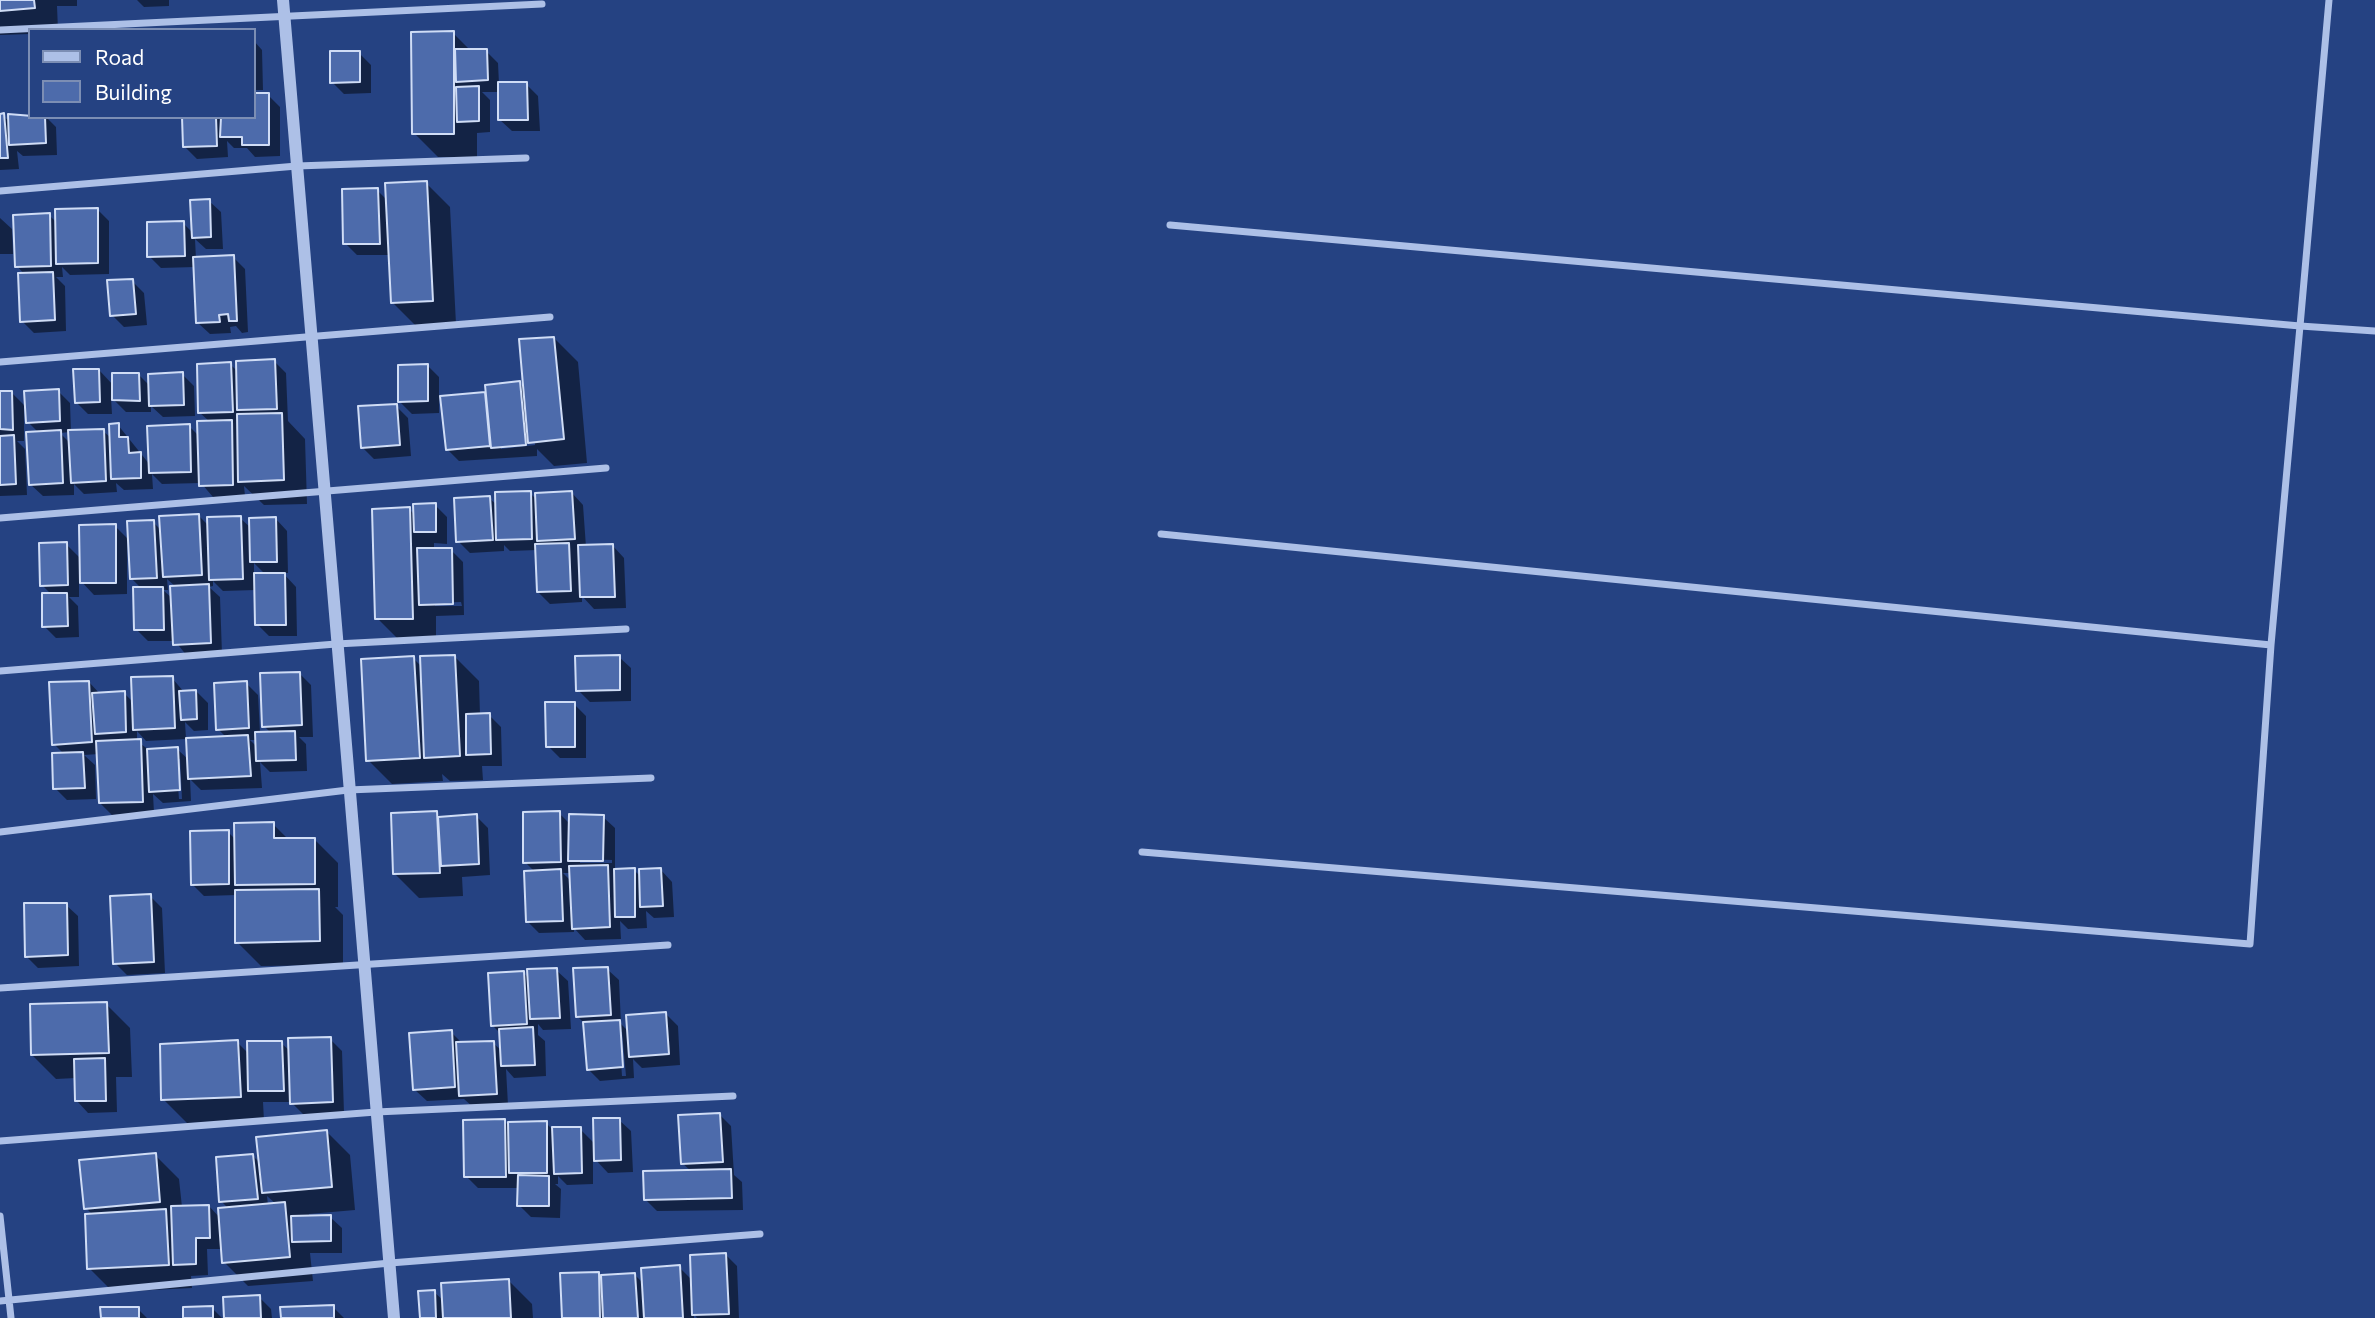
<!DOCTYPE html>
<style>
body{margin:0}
#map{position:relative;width:2375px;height:1318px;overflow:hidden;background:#254282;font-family:Commissioner,sans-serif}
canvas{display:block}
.legend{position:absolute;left:28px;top:28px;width:228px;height:91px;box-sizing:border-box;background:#254282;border:2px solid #7c8eb4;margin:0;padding:9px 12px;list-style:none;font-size:21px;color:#fff}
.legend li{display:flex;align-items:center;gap:14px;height:35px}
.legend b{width:35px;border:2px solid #7c8eb4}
</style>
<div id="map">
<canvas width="2375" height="1318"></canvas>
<ul class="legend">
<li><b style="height:9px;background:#adc0e7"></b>Road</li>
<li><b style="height:19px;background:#4d6bab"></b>Building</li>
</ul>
</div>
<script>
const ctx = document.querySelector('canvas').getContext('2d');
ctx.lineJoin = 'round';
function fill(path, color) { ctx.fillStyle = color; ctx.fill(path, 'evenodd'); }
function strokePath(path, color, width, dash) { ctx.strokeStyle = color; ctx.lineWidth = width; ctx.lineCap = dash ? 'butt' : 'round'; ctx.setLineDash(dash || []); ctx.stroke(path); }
fill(new Path2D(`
 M0 0H77V6H57L58 30H30V34L0 35Z
 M137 0H169V6L144 7Z
 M453 33 471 51H486L498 63 499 84H526L538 96 540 131H512L500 120V92H482L490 100V132L477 133V157H438L414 133Z
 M254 41 262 50 263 90H254Z
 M359 53 371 65V93L344 94 332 82Z
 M254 95H268L280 107V156L255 157 247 148H234L227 141 228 157 197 159 185 147 184 117H254Z
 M0 115 10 121V116L46 117 56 127 57 155 23 156 17 151 19 169 0 170Z
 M426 183 450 207 456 324 416 326 392 302 390 255H357L345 243 377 190 387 200Z
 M209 201 221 212 223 249H206L195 239 196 259 233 257 245 269 248 332 242 333 236 326 230 327 231 333 210 334 198 323 195 267 161 268 149 256 183 223 194 234Z
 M97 209 109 221V274L70 275 62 267 63 277H56L65 286 66 331 34 333 22 321 25 275 17 266 49 215 57 223Z
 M0 218 12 229 13 254H0Z
 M132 281 144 293 147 325 124 327 112 315Z
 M554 338 578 362 587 463 554 466 537 449V456L459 461 447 449 442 398 488 394 519 383 525 389ZM535 442V445L501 449V445Z
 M274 361 286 373 288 421 305 439 307 504 264 505 244 486 245 496 213 497 201 483 162 484 152 474 153 489 124 490 116 483 117 492 84 494 74 484V495L43 496 31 485 39 433 28 422 58 391 70 403 71 432 103 431 111 438 118 425 150 465 189 426 199 436 210 422 200 413 230 364 238 372ZM70 432V443L60 433Z
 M427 365 439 377V413L412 414 400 402Z
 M99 370 114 386 139 375 150 386 182 374 194 386 195 416 163 417 151 406V412H126L111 397 112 414H88L76 402Z
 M0 393H12L24 405V441H17L25 449 27 495 0 496Z
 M396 406 408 418 411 456 374 459 362 447Z
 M530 493 537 500 572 493 583 505 586 547 613 546 624 558 626 608 594 609 582 596V602L550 604 538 592 537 550 510 551 504 545V551L470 553 458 541 489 498 497 505Z
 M435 505 447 517V544L434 543V550H451L463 562 464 615 436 616V642H401L377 618 409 509 415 515ZM461 602 462 606H435V603Z
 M199 516 209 526 240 518 251 528 276 519 287 531 288 573H283L296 587 297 636H269L257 624 256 590 223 591 213 581V586L209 587 220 597 222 654 187 656 175 641H148L136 629 142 589 132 579 130 541H127V594L94 595 79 579V597H69L78 606 79 637 56 638 44 626 52 595 42 585 66 544 81 559 115 526 130 541 153 522 162 531ZM254 563 266 575H254ZM167 579 176 587 173 599 163 590H168Z
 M455 657 479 681 480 715H489L501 727 502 766H482L483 780 450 781 442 774 443 781 392 784 368 760 413 658 422 667Z
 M619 657 631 668V701L590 702 578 690Z
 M299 673 311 685 313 737H299L306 744 307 771 270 772 260 762 262 788 201 790 190 779 191 801 163 803 153 794 154 813 112 815 100 803 99 754 84 755 95 765 96 799 67 800 55 788 64 754 54 744 89 682 100 694 124 693 134 703 172 678 184 692 196 691 208 703V730L194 731 185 722 186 739 146 741 137 731V741L149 750 177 749 189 760 227 738 218 729 246 683 258 695 260 733H271L264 726ZM250 740H257L258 748ZM176 759H180L182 799H179Z
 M574 704 586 716V758H560L548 746Z
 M436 813 441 818 476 816 488 828 490 875 462 877 463 896 419 898 395 874Z
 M559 813 571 825 603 817 615 828V871L634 870 641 877 661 870 672 882 674 917 654 918 646 911 647 928 628 929 620 921 621 939 585 940 574 928V932L539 933 527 921 535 872 525 862ZM580 859 612 860V863H580ZM563 873H571L572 882Z
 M273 824 288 839H314L338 863V907H335L343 915V965L261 966 237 942V895L204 896 192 884 228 832 236 840Z
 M150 896 162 908 165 973 127 975 115 963Z
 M66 905 78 916 79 966 38 968 26 956Z
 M607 969 619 980 621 1024 628 1031 666 1014 678 1026 680 1065 642 1068 633 1059 634 1078 600 1081 588 1069 585 1024 577 1016ZM619 1032H622L626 1076H622Z
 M556 970 568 981 571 1029 543 1030 538 1024V1035L545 1041 546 1076 514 1078 506 1069 508 1105 473 1107 464 1099 427 1101 415 1090 451 1032 463 1044 493 1043 502 1051 501 1034 493 1026 523 972 529 979Z
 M106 1004 130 1028 132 1077H116L117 1112 88 1113 77 1101 76 1078 56 1079 32 1055Z
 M330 1039 342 1051 344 1113 304 1115 291 1102H263L264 1121 187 1123 163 1099 237 1042 249 1054 281 1043 290 1051Z
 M719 1114 731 1126 734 1175 742 1182 743 1210 657 1211 645 1199 691 1171 682 1163Z
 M619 1120 631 1131 633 1172 608 1173 593 1157V1184L567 1185 558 1176V1184H555L561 1189 560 1218 531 1217 519 1205V1188H478L466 1176 504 1121 510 1127 546 1123 552 1129H580L595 1144Z
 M326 1131 350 1155 355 1210 309 1214V1217H330L342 1228V1253H310L313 1281 248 1286 224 1262 223 1249H207L208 1275 191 1276 192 1288 113 1292 89 1268 93 1215 86 1208 155 1155 179 1179 182 1207 209 1206 220 1218 228 1208 221 1201 253 1156 261 1164ZM267 1196 276 1204 268 1205Z
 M725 1254 737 1266 739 1318H697L694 1314V1318H564L598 1273 602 1277 635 1275 644 1284 679 1267 692 1280Z
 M508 1280 532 1304 533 1318H422L434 1292 444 1301Z
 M259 1297 271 1309 272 1318H225Z
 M333 1307 344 1318H283Z
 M212 1308 222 1318H185Z
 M138 1309 147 1318H102Z`), '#0007');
const building = new Path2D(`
 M0 0H34L35 8 0 11Z
 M454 31V134H412L411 32Z
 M455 49H487L488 80 456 82Z
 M330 51H360V82L330 83Z
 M498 82H527L528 120H498Z
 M479 86V121L457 122 456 87Z
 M254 93H269V145H242V137H220L221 117H254Z
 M4 113 8 158H0V114Z
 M8 114 45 117 46 143 9 145Z
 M182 117H216L217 146 183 147Z
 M427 181 433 301 391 303 385 183Z
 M378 188 380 244H343L342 189Z
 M210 199 211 237 192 238 190 200Z
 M98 208V263L56 264 55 209Z
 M50 213 51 266 15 267 13 215Z
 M184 221 185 256 147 257V222Z
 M234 255 237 321H229L228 314 219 315 220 322 196 323 193 257Z
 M53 272 55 320 20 322 18 273Z
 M133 279 136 314 110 316 107 280Z
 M554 337 564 439 528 443 519 339Z
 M275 359 277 409 237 410 236 361Z
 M231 362 233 412 198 413 197 364Z
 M428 364V401L398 402V365Z
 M73 369H99L100 402 75 403Z
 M183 372 184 405 149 406 148 374Z
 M112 373H139L140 401 112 400Z
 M520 381 526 445 491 448 485 385Z
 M59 389 60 421 26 423 24 391Z
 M0 391H12L13 430 0 429Z
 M485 392 490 446 446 450 440 396Z
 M397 404 400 445 361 448 358 406Z
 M282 413 284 480 238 482 237 414Z
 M232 420 233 485 199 486 197 421Z
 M119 423V437H128L129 453 141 452V478L111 479 109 424Z
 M190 424 191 472 149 473 147 426Z
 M104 429 106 481 71 483 68 430Z
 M61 430 63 483 29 485 26 432Z
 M14 435 16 484 0 485V436Z
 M531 491 532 539 496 540 495 492Z
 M572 491 575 539 537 541 535 493Z
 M490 496 493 540 456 542 454 498Z
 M436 503V532H414L413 504Z
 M410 507 413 619H375L372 509Z
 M199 514 202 575 163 577 159 516Z
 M241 516 243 579 209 580 207 517Z
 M276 517 277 562H250L249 518Z
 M154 520 157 578 130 579 127 521Z
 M116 524V583H80L79 525Z
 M67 542 68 585 40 586 39 543Z
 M569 543 571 591 537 592 535 544Z
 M613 544 615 597H580L578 545Z
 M417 548H452L453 604 419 605Z
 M254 573H285L286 625H255Z
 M209 584 211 643 173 645 170 586Z
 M133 587H163L164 630H134Z
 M42 593H67L68 626 42 627Z
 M455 655 460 756 424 758 420 656Z
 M620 655V690L576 691 575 656Z
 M414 656 420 758 366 761 361 659Z
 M300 672 302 725 262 727 260 673Z
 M173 676 175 728 133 730 131 677Z
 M89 681 92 742 52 745 49 682Z
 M247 681 249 728 216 730 214 683Z
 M196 690 197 719 181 720 179 691Z
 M125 691 126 732 95 734 92 693Z
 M545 702H575V747H546Z
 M490 713 491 754 466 755V714Z
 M295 731 296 760 256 761 255 732Z
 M248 735 251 776 188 779 186 738Z
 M141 739 143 802 99 803 96 741Z
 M178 747 180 790 149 792 147 749Z
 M83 752 85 788 53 789 52 753Z
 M437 811 440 873 393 874 391 813Z
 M560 811 561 862 523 863V812Z
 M477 814 479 864 441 866 438 817Z
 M569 814 604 815 603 861H568Z
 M274 822V838H315V884L235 885 234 823Z
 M229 830V884L191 885 190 831Z
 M608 865 610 927 572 929 569 866Z
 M635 868V917H615L614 869Z
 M661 868 663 906 640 907 639 869Z
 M561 869 563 921 526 922 524 871Z
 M319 889 320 941 235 943V890Z
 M151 894 154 962 113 964 110 896Z
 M24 903H67L68 955 25 957Z
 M608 967 611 1015 576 1017 573 968Z
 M557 968 560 1018 530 1019 527 969Z
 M524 971 527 1024 491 1026 488 973Z
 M107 1002 109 1053 31 1055 30 1004Z
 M666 1012 669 1054 629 1057 626 1015Z
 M620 1020 623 1067 587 1070 583 1022Z
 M533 1027 535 1065 501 1066 499 1029Z
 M452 1030 455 1087 413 1090 409 1033Z
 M331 1037 333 1102 290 1104 288 1038Z
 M238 1040 241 1097 161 1100 160 1044Z
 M247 1041H282L284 1091H248Z
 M494 1041 497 1094 459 1096 456 1042Z
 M105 1058 106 1101H75L74 1059Z
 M720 1113 723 1162 681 1164 678 1115Z
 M593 1118H620L621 1160 594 1161Z
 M505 1119 506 1177H464L463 1120Z
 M547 1121V1173H509L508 1122Z
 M552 1127H581L582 1173 554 1174Z
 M327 1130 332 1187 262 1193 256 1137Z
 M156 1153 160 1202 84 1209 79 1160Z
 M253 1154 258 1199 219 1202 216 1157Z
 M731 1169 732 1198 644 1200 643 1171Z
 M518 1175 549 1176V1206H517Z
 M285 1202 290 1257 222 1263 218 1208Z
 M209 1205 210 1238H196V1264L173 1265 171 1206Z
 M166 1209 169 1265 87 1269 85 1214Z
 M331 1215V1241L292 1242 291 1216Z
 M726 1253 729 1314 692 1315 690 1255Z
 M680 1265 683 1318H644L641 1268Z
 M599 1272 600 1318H562L560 1273Z
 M635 1273 638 1318H603L601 1275Z
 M509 1279 511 1318H443L441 1283Z
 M435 1290 436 1318H420L418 1291Z
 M260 1295 261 1318H224L223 1297Z
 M334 1305V1318H281L280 1307Z
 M213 1306V1318H183V1307Z
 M100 1307H139V1318H101Z`);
fill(building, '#4d6bab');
strokePath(building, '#d0ddf6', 2);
strokePath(new Path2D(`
 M2329 0 2300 326 2375 331
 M0 30 542 4
 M0 191 297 166 526 158
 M0 362 550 317
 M0 518 606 468
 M1161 534 2271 645
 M0 671 336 644 626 629
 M0 832 348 790 651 778
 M1142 852 2250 944 2271 645 2300 326 1170 225
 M0 988 668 945
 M0 1141 376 1112 733 1096
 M0 1216 11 1318
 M0 1301 390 1263 760 1234`), '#adc0e7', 7);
strokePath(new Path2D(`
 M283 0C319 439 359 879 394 1318`), '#adc0e7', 12);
</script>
